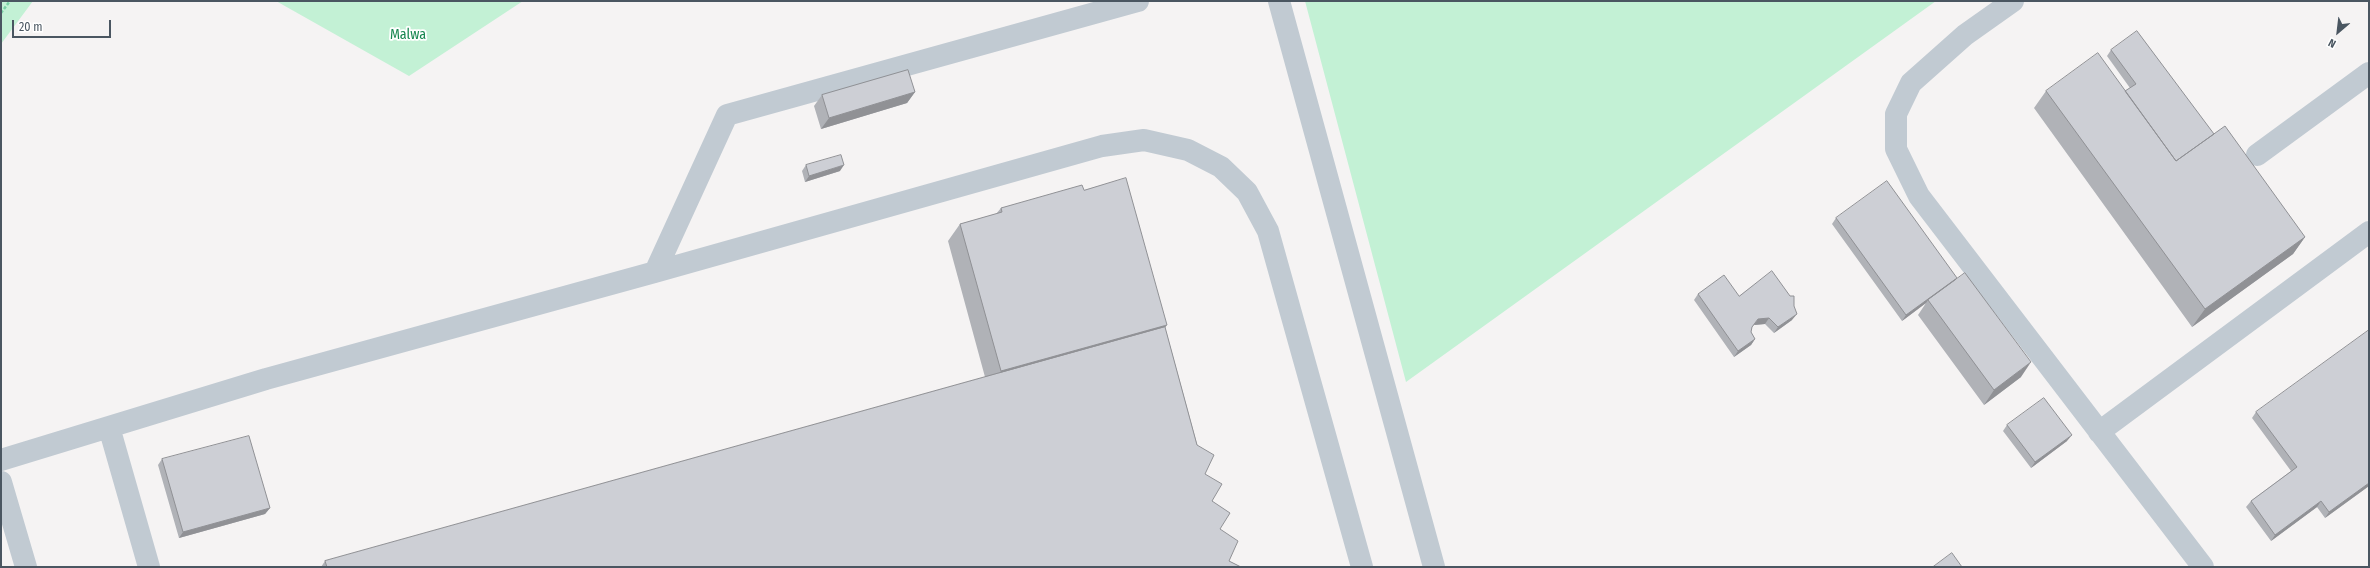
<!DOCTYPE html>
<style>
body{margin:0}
#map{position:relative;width:2370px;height:568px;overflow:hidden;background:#f5f3f3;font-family:"Fira Sans Condensed",sans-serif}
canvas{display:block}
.frame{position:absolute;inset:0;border:2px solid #4a5661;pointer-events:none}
.north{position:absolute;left:2318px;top:12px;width:40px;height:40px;-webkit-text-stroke:3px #fff;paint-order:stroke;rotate:208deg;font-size:11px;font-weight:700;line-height:16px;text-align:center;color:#4a5661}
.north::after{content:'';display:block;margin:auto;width:14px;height:18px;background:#4a5661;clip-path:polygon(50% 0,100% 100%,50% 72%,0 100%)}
.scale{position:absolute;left:12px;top:20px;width:99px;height:18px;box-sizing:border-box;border:2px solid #4a5661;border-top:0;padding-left:5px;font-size:12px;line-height:14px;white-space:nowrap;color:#4a5661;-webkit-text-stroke:3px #fff;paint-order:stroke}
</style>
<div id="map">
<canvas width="2370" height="568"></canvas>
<div class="frame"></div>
<div class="north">N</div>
<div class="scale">20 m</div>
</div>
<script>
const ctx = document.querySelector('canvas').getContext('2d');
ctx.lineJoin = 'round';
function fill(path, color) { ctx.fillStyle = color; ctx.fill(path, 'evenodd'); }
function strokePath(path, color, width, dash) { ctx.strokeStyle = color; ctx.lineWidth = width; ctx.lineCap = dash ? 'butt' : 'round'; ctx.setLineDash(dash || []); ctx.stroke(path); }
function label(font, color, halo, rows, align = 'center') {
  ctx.font = font + ' "Fira Sans Condensed",sans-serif'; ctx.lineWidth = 3.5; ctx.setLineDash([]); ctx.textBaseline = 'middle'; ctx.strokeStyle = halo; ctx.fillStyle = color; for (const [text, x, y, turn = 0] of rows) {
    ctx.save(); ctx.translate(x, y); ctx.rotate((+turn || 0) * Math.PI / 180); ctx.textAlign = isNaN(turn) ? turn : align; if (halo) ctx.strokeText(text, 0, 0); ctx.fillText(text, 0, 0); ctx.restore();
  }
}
fill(new Path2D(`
 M1 1H33L1 44Z
 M276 1H523L409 76Z
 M1305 1H1936L1406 382Z`), '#c3f1d5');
strokePath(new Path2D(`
 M1 13 10 1`), '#7ad0a6', 2.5, [3, 2]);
strokePath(new Path2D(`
 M1279 1 1434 567
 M2013 1 1965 35 1911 83 1896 114V149L1919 196 2203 567
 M2257 155 2369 73
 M655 272 727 115 1138 1
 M109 427 149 567
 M2099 432 2369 232
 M1 460 266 379 655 272 1102 146 1144 140 1188 150 1221 167 1247 192 1268 231 1362 567
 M1 482 26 567`), '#c1cad2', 22);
fill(new Path2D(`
 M2111 50 2214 134 2305 237 2293 254 2192 327 2034 108 2046 91H2125L2130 88 2107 56Z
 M915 92 907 103 821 129 814 106 822 95Z
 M806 165 840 171 805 182 802 171Z
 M1084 190 1165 327 1229 561 1241 567H321L325 561 985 377 948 241 960 224 996 214 1001 208Z
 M1836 218 1956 280 2021 377 1984 405 1918 315 1926 303 1902 321 1832 224Z
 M1698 294 1792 320 1774 333 1765 324 1754 325 1752 327 1751 332 1755 339 1751 345 1734 357 1694 300Z
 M2256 412 2369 486 2325 518 2317 507 2271 541 2246 507 2251 501 2291 471 2252 418Z
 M2007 425 2067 441 2031 468 2003 431Z
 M162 459 270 508 265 514 179 538 158 465Z`), '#b0b2b7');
fill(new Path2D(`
 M915 92 907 103 821 129 829 118Z
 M844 165 840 171 805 182 809 176Z
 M2305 237 2293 254 2192 327 2205 309Z
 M1957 278 1953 284 1928 300 1926 303 1902 321 1906 315Z
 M1797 314 1792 320 1774 333 1778 327Z
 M1769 318 1765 324 1754 325 1758 319Z
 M1167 325 1154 342 988 388 1001 371Z
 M1755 339 1751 345 1734 357 1738 351Z
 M2031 362 2021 377 1984 405 1994 390Z
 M2072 435 2067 441 2031 468 2035 462Z
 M2369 483V486L2325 518 2329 512Z
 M2321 501 2317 507 2271 541 2275 535Z
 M270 508 265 514 179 538 183 532Z`), '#909195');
const building = new Path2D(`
 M2137 31 2214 134 2176 161 2125 91 2136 84 2111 50Z
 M2098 53 2176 161 2225 126 2305 237 2205 309 2046 91Z
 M908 70 915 92 829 118 822 95Z
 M841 155 844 165 809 176 806 165Z
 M1126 178 1167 325 1001 371 960 224 1002 212 1001 208 1082 185 1084 190Z
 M1887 181 1957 278 1906 315 1836 218Z
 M1772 271 1790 296H1794V306L1797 314 1778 327 1769 318 1758 319 1752 327 1751 332 1755 339 1738 351 1698 294 1724 275 1739 296Z
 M1965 273 2031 362 1994 390 1928 300Z
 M1165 327 1197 445 1214 455 1205 474 1222 484 1212 501 1230 513 1220 529 1238 541 1229 561 1241 567H327L325 561Z
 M2369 330V483L2329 512 2321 501 2275 535 2251 501 2297 467 2256 412Z
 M2044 398 2072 435 2035 462 2007 425Z
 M249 436 270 508 183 532 162 459Z
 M1952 553 1962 567H1933Z`);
fill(building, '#cdcfd5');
strokePath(building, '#909195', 1);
label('14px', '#17864f', '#fff', [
 ["Malwa",408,35]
]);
</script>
